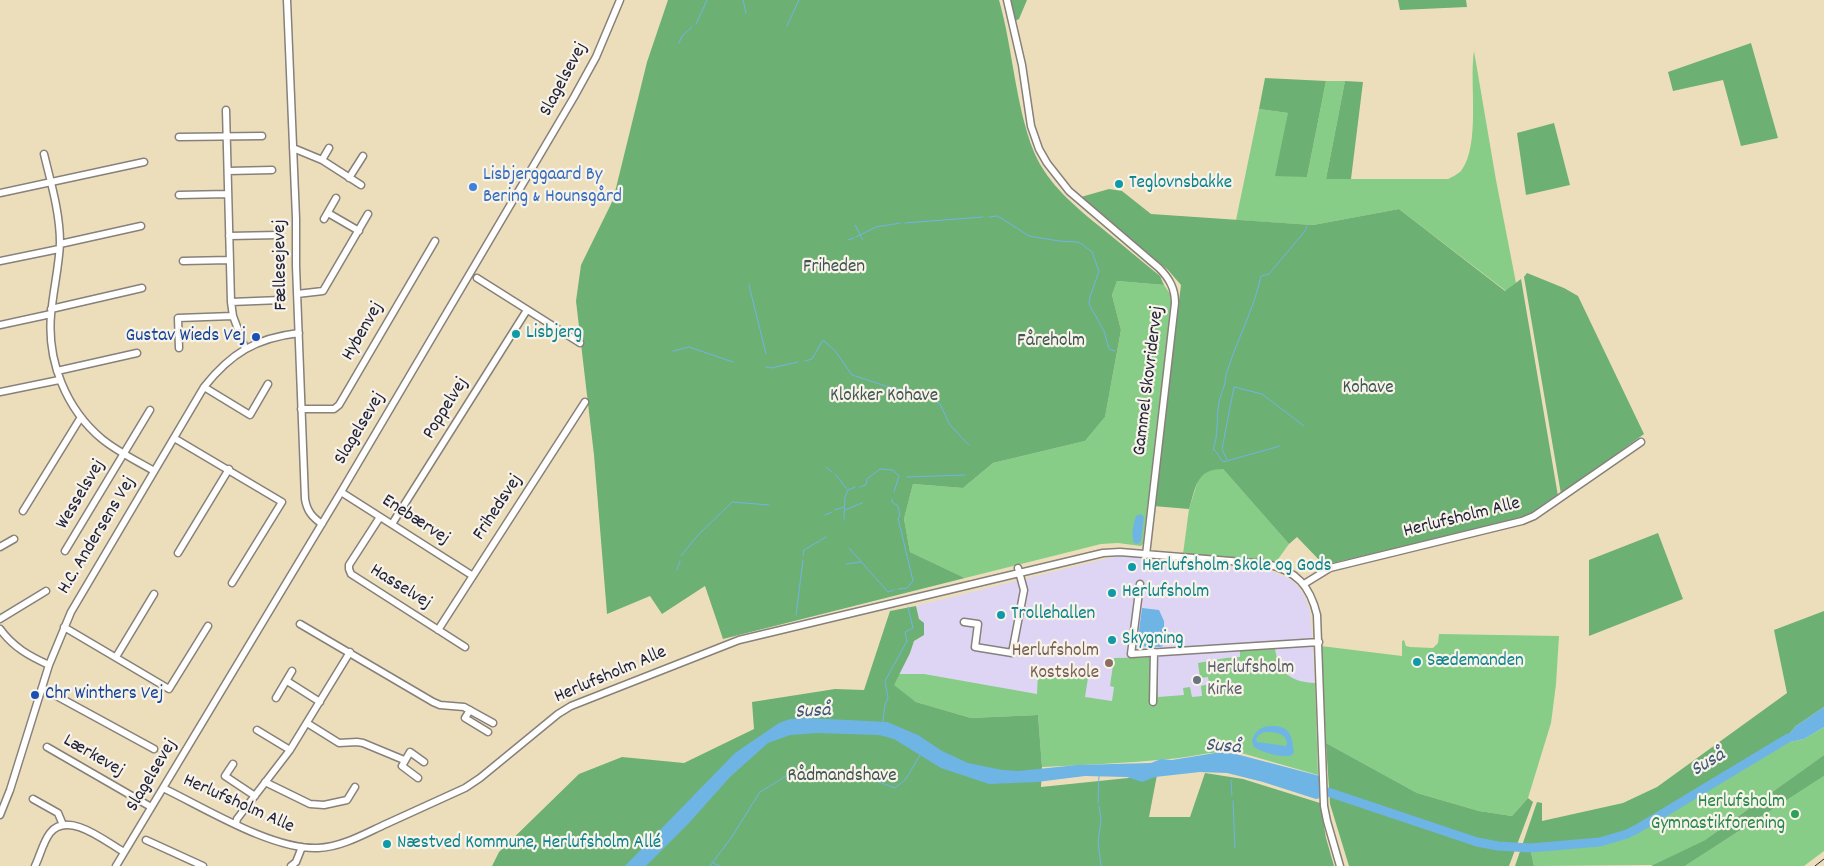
<!DOCTYPE html>
<meta charset="utf-8">
<style>
body{margin:0}
canvas{display:block;background:#ecdebb}
</style>
<canvas width="1824" height="866"></canvas>
<script>
const ctx = document.querySelector('canvas').getContext('2d');
ctx.lineJoin = 'round';
function fill(path, color) { ctx.fillStyle = color; ctx.fill(path, 'evenodd'); }
function strokePath(path, color, width, dash) { ctx.strokeStyle = color; ctx.lineWidth = width; ctx.lineCap = dash ? 'butt' : 'round'; ctx.setLineDash(dash || []); ctx.stroke(path); }
function label(font, color, halo, rows, align = 'center') {
  ctx.font = font + ' Dekko,sans-serif'; ctx.lineWidth = 4.5; ctx.setLineDash([]); ctx.textBaseline = 'middle'; ctx.strokeStyle = halo; ctx.fillStyle = color; for (const [text, x, y, turn = 0] of rows) {
    ctx.save(); ctx.translate(x, y); ctx.rotate((+turn || 0) * Math.PI / 180); ctx.textAlign = isNaN(turn) ? turn : align; if (halo) ctx.strokeText(text, 0, 0); ctx.fillText(text, 0, 0); ctx.restore();
  }
}
fill(new Path2D(`
 M1121 556 1268 570 1288 578 1296 584 1304 595 1310 611 1313 648 1318 775 1238 752 1227 751 1215 752 1171 759 1042 767 1038 715 893 685 910 653 914 641 920 638 922 621 919 619 916 606 1109 558Z`), '#ded5f5');
fill(new Path2D(`
 M1474 51 1496 180 1516 283 1506 291 1399 209 1313 225 1236 220 1259 109 1288 113 1307 177 1326 81H1345L1326 179H1448C1452 177 1458 174 1461 171 1481 145 1469 83 1474 51Z
 M1117 281 1164 285 1170 294 1171 304 1143 544 1141 546 1118 543 1101 544 965 578 910 552 904 519 913 484 963 488 993 463 1085 441 1105 417 1121 330 1112 295Z
 M1211 469H1223L1289 544 1276 562 1183 554 1189 509 1199 477Z
 M1439 634 1559 636 1556 684 1551 723 1528 798 1512 816 1479 811 1417 793 1326 743 1321 646 1402 656V641L1404 640 1406 646 1410 647 1433 648 1438 643Z
 M1275 649C1279 673 1291 682 1315 683L1318 775 1238 752C1214 750 1193 757 1169 759 1127 763 1085 765 1042 767L1038 715 971 718 916 702 893 685 899 674H924L1037 694 1038 671 1088 678 1085 697 1112 701 1114 687 1110 686 1114 658 1158 657V697L1184 695 1183 688 1190 687 1192 697 1202 696 1201 686 1209 684 1208 677 1200 678 1198 663 1226 658 1240 657V650Z
 M1824 727V755L1705 840 1654 865 1534 866 1530 848 1600 842 1627 834 1780 744 1804 739Z
 M1824 776V851L1804 866H1685Z`), '#87cd87');
fill(new Path2D(`
 M668 0H999C1013 49 1015 104 1034 152 1048 185 1077 208 1104 230 1123 245 1141 261 1160 276L1164 285 1117 281 1112 295 1121 330 1105 417 1085 441 993 463 963 488 913 484 904 519 910 552 965 578 723 639 705 586 662 614 650 596 607 614 594 455 576 301 581 265 613 200 647 62Z
 M1010 0H1027L1019 19 1015 21Z
 M1398 0H1466L1467 7 1400 10Z
 M1751 43 1778 138 1741 146 1723 80 1673 91 1668 72Z
 M1265 78 1326 81 1307 177 1275 176 1288 113 1259 109Z
 M1345 81 1363 82 1351 179H1326Z
 M1554 123 1570 185 1526 195 1517 133Z
 M1109 189 1122 191 1151 214 1313 225 1399 209 1505 291 1521 279 1558 496 1544 510 1524 518 1324 565 1297 537 1289 544 1223 469C1196 469 1196 487 1189 509L1153 506 1181 285 1168 270 1081 197Z
 M1527 273 1564 288 1578 296 1644 434 1561 494 1524 277Z
 M1658 533 1683 599 1589 636V560Z
 M916 606 919 619 924 623V635L914 641 910 653 894 685 916 702 971 718 1038 715 1042 767 1041 787 1157 775 1149 817H1190L1205 773 1243 779 1320 803 1326 838 1334 866H492L499 852 579 774 622 757 684 763 754 729 752 702 835 689 864 690 890 611Z
 M1824 611V707L1796 726 1780 744 1627 834 1600 842 1530 848 1534 866H1515L1537 802 1542 803V821L1623 803 1657 787 1787 693 1774 630Z
 M1326 743 1417 793 1479 811 1512 816 1528 798 1533 802 1509 866H1349L1330 804Z
 M1824 755V776L1685 866H1651L1705 840Z`), '#6db074');
fill(new Path2D(`
 M1141 514 1144 517 1141 541 1138 544 1134 543C1131 534 1133 525 1136 516Z
 M1142 608 1159 610 1164 621V644L1161 647 1137 646Z
 M1824 707V727L1804 739 1780 744 1796 726Z
 M807 718 887 722 918 735 942 751 968 763 1002 770 1019 771 1077 765 1151 763 1161 759 1172 760 1221 752 1236 754 1320 776 1321 798 1316 799 1263 782 1227 773 1200 772 1155 777 1142 782 1127 777 1085 776 1037 782 989 784 941 768 894 739 879 735 817 733 790 735 768 743 730 777 689 823 646 866H625L735 753 779 723 790 719Z
 M1276 726C1292 728 1292 739 1294 753L1290 756C1278 757 1264 753 1254 747L1252 741C1256 728 1263 726 1276 726ZM1264 732C1274 732 1286 732 1287 744L1286 746 1257 742 1256 739 1259 735Z`), '#6eb5e5');
strokePath(new Path2D(`
 M743 0 746 13
 M696 24 707 0
 M787 26 799 0
 M679 43 682 36 692 27
 M989 217 997 216 1001 218 1029 236 1059 241 1077 242 1082 244 1092 252 1099 271 1090 297 1089 304 1104 331 1109 349 1115 351
 M905 223 983 217
 M855 225 863 240
 M856 237 876 227 900 223
 M848 240 854 238
 M749 285 766 354
 M673 351 689 347 733 362
 M805 361 812 359 823 340 836 352 852 375 889 387 922 394 931 398
 M766 367 771 368 798 362
 M935 401 940 404 950 425 969 445
 M1214 449 1223 462 1280 446
 M1213 450C1219 434 1216 418 1219 402 1221 393 1226 384 1226 375 1236 341 1254 310 1261 276L1269 274 1305 231 1307 226
 M1227 460 1222 449 1234 387 1262 394 1304 426
 M826 467 832 472
 M835 474 847 489
 M907 477 965 475
 M860 487 866 485 867 479 880 469 893 470 899 476 894 492
 M892 499V502L898 506 900 516 898 518 913 581 907 588 898 589
 M835 510 844 507
 M845 510 862 503
 M825 515 832 512
 M844 519 845 497 848 490 855 487
 M849 548 888 592 894 590
 M681 556 697 536 730 504 732 502 769 505
 M803 556 804 550 826 537
 M846 564 861 562
 M677 570 680 561
 M796 615 803 560
 M883 722 885 704 888 698 885 681 907 641 905 632 913 628 908 607
 M1231 780 1232 796
 M1233 801 1235 848
 M1098 803 1099 776
 M1099 806 1101 820 1098 842 1101 866
 M713 863 720 866
 M710 866 731 838 760 792 786 776 827 770 854 773 895 788 906 779 920 755`), '#6eb5e5', 1);
strokePath(new Path2D(`
 M1316 788 1477 842 1498 846 1530 848 1600 842 1627 834 1637 829 1788 738`), '#6eb5e5', 9);
const minor = new Path2D(`
 M287 0 296 218V266L305 499C307 511 312 517 322 524
 M1007 0 1022 65 1031 126 1039 149 1047 163 1069 191 1159 268C1169 278 1175 288 1175 303L1146 555
 M226 110 231 302 233 316 245 348
 M179 137 262 136
 M293 148 322 160 361 185
 M44 154C51 183 60 213 60 243 59 267 53 291 51 315 47 361 66 409 102 439 118 452 137 461 154 471
 M322 160 329 148
 M228 171 272 170
 M349 178 363 156
 M0 193 144 162
 M179 195 228 194
 M328 213 359 231
 M324 219 336 198
 M229 236 279 235
 M60 244 141 226
 M0 261 59 249
 M183 261 230 260
 M477 278 580 343
 M297 294 323 291 368 214
 M231 302 281 300
 M51 309 142 288
 M0 325 51 314
 M179 348 178 318 233 316
 M57 371 137 353
 M204 387 250 415 268 384
 M0 392 59 380
 M301 409H334L339 405 435 241
 M174 438 282 502 232 583
 M341 492 473 576
 M23 511 81 417
 M380 517 349 565V569L351 574 465 647
 M392 524 527 310
 M0 547 14 539
 M65 551 150 410
 M178 553 229 469
 M1140 584 1131 654 1319 642
 M1304 584 1330 568 1522 521 1534 516 1641 442
 M0 619 46 591
 M964 622 978 624 975 647 1012 653 1024 590 1018 568
 M300 624 433 702 440 705 464 707 493 723
 M64 627 169 689 208 626
 M0 629C13 647 29 656 49 665
 M438 630 585 402
 M116 657 154 594
 M287 681 320 702
 M42 688 154 749
 M276 698 292 671
 M1153 702 1154 652
 M470 710 465 718 488 732
 M307 723 339 743 357 742 363 743 404 760
 M257 730 290 750
 M47 747 151 807
 M233 764 225 776 255 796
 M418 778 402 766 410 752 424 762
 M265 782 310 804 324 805 347 800 355 787
 M163 788C205 808 272 850 318 848 342 847 364 834 386 824 412 812 439 800 465 788L480 778 558 714 571 706 739 640 1103 553 1120 552 1267 564C1297 571 1310 586 1317 615L1324 806 1327 821 1340 866
 M33 799 58 813 63 825
 M0 815 10 790 49 665 71 612 204 387C231 353 256 338 299 333
 M236 824 237 819 290 750 350 652
 M146 840 203 866
 M35 866C40 856 43 842 50 833 68 810 106 842 124 852
 M116 866 341 492 574 97 596 57 620 0
 M291 866 296 862 302 847`);
strokePath(minor, '#87807b', 9);
strokePath(minor, '#fff', 6);
strokePath(new Path2D(`
 M1815 866 1824 859`), '#22223b', 1);
for (const [x, y, r, color] of [
 [1119,184,5,"#0f9aa8"],
 [473,187,5,"#3f7fe0"],
 [516,334,5,"#0f9aa8"],
 [256,337,5,"#1a4fb4"],
 [1132,567,5,"#0f9aa8"],
 [1112,593,5,"#0f9aa8"],
 [1001,615,5,"#0f9aa8"],
 [1112,640,5,"#0f9aa8"],
 [1417,662,5,"#0f9aa8"],
 [1109,663,5,"#8d6e63"],
 [1197,680,5,"#6b7280"],
 [35,695,5,"#1a4fb4"],
 [1795,814,5,"#2e9e5b"],
 [387,844,5,"#0f9aa8"]
]) { const dot = new Path2D(); dot.arc(x, y, r, 0, 2 * Math.PI); ctx.fillStyle = color; ctx.fill(dot); strokePath(dot, '#f7f3e8', 2); }
label('19px', '#22223b', '#f7f3e8', [
 ["Slagelsevej",565,80,-62],
 ["Fællesejevej",282,265,-91],
 ["Hybenvej",364,332,-60],
 ["Gammel Skovridervej",1150,381,-83],
 ["Poppelvej",447,409,-58],
 ["Slagelsevej",361,429,-59],
 ["Wesselsvej",82,495,-59],
 ["Frihedsvej",499,508,-57],
 ["Herlufsholm Alle",1462,519,-14],
 ["Enebærvej",415,521,33],
 ["H.C. Andersens Vej",98,536,-59],
 ["Hasselvej",400,588,32],
 ["Herlufsholm Alle",611,676,-23],
 ["Lærkevej",93,757,30],
 ["Slagelsevej",153,776,-59],
 ["Herlufsholm Alle",238,805,24]
]);
label('19px', '#366cbe', '#f7f3e8', [
 ["Lisbjerggaard By",483,176],
 ["Bering & Hounsgård",483,198]
], 'left');
label('19px', '#0d838f', '#f7f3e8', [
 ["Teglovnsbakke",1129,184],
 ["Lisbjerg",526,334],
 ["Herlufsholm Skole og Gods",1142,567],
 ["Herlufsholm",1122,593],
 ["Trollehallen",1011,615],
 ["Skygning",1122,640],
 ["Sædemanden",1427,662],
 ["Næstved Kommune, Herlufsholm Allé",397,844]
], 'left');
label('19px', '#405552', '#f7f3e8', [
 ["Friheden",834,268],
 ["Fåreholm",1051,342],
 ["Kohave",1368,389],
 ["Klokker Kohave",884,397],
 ["Rådmandshave",842,777]
]);
label('19px', '#164399', '#f7f3e8', [
 ["Gustav Wieds Vej",246,337],
 ["Chr Winthers Vej",45,695,"left"]
], 'right');
label('19px', '#785e54', '#f7f3e8', [
 ["Herlufsholm",1099,652],
 ["Kostskole",1099,674]
], 'right');
label('19px', '#5b616d', '#f7f3e8', [
 ["Herlufsholm",1207,669],
 ["Kirke",1207,691]
], 'left');
label('19px', '#27864d', '#f7f3e8', [
 ["Herlufsholm",1785,803],
 ["Gymnastikforening",1785,825]
], 'right');
label('italic 20px', '#3d5576', '#f7f3e8', [
 ["Suså",813,713,-3],
 ["Suså",1223,748,5],
 ["Suså",1709,764,-31]
]);
</script>
